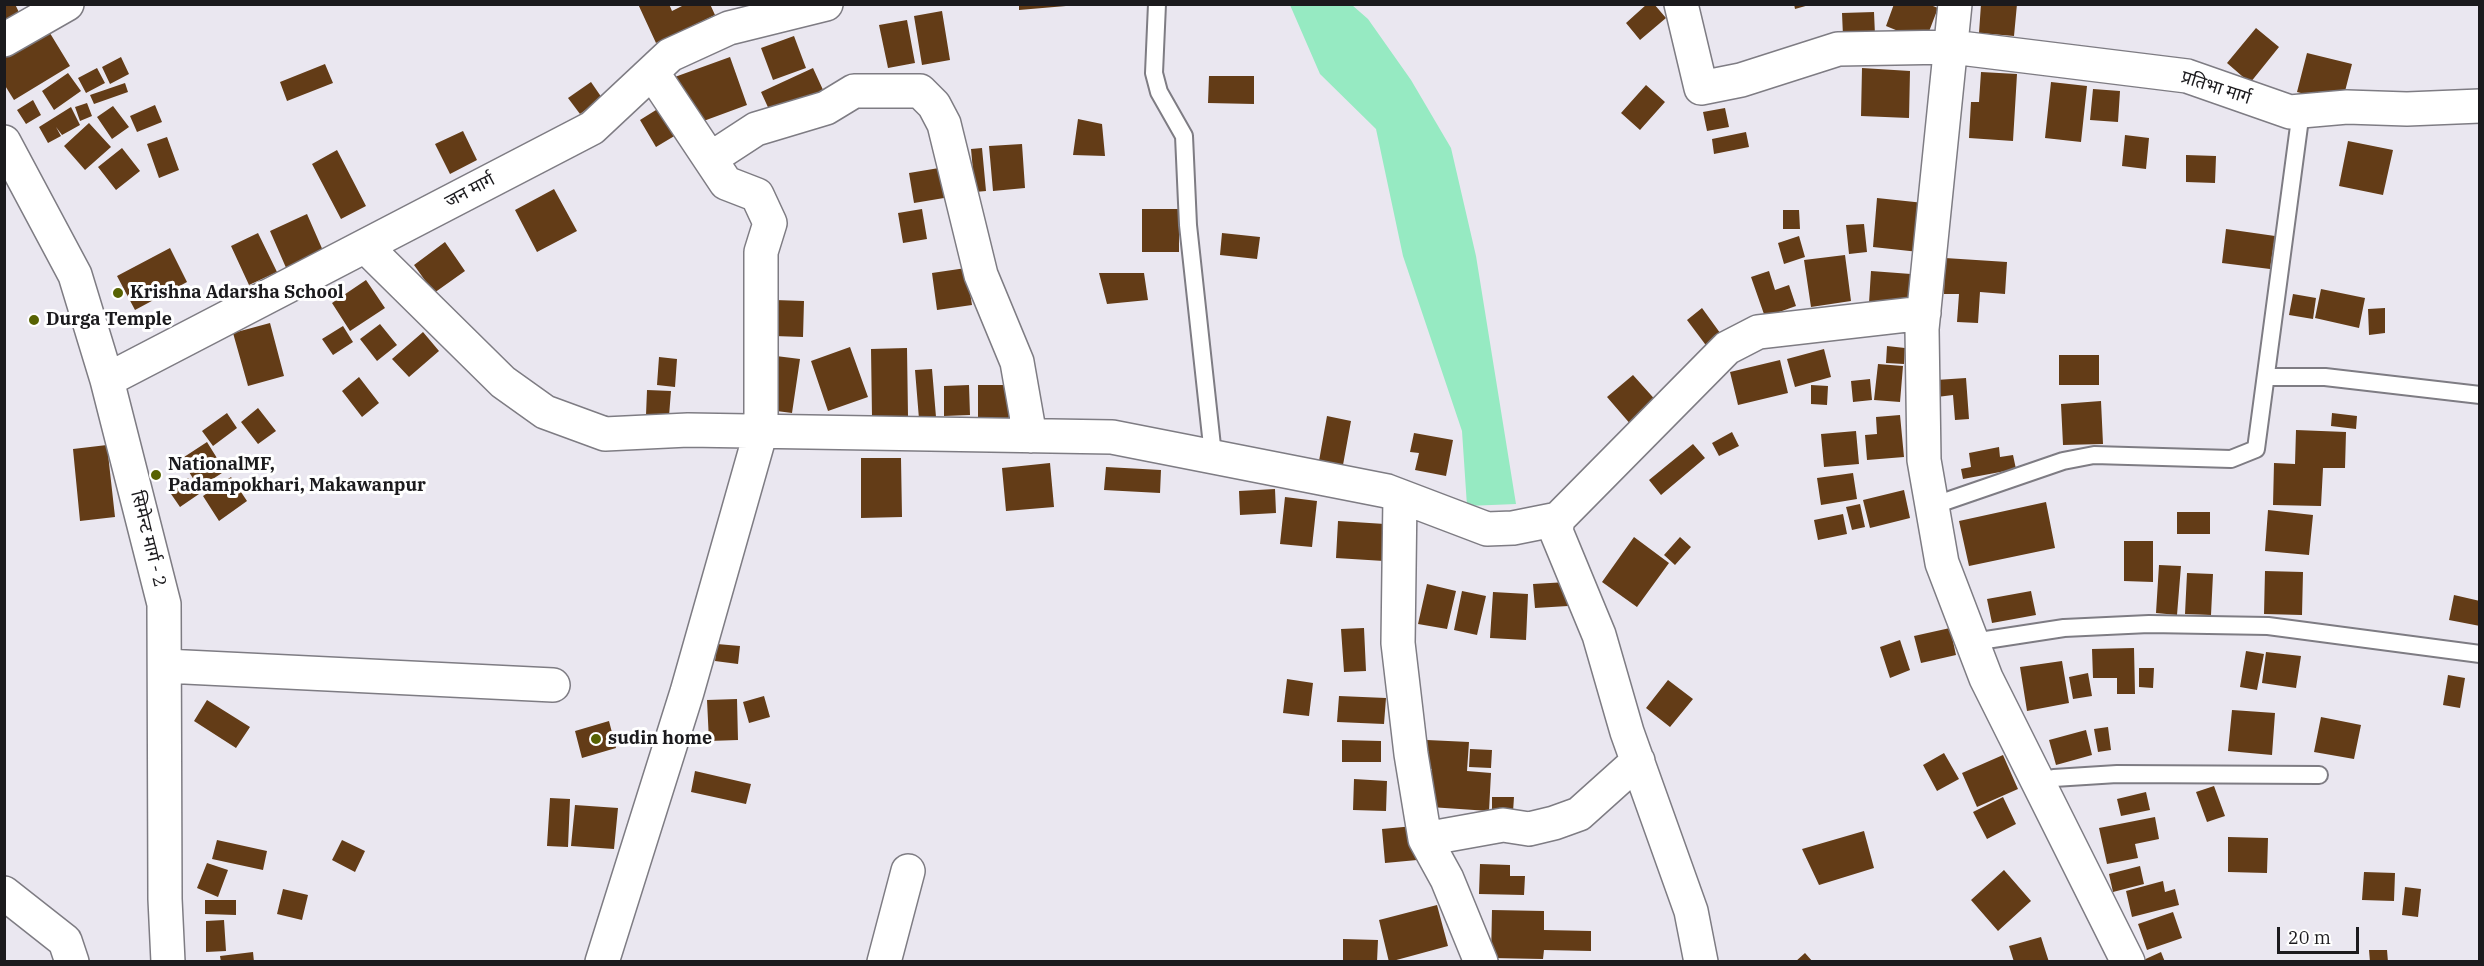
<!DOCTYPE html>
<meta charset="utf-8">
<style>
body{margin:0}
#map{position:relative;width:2484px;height:966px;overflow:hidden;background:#eae7f0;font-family:"IBM Plex Serif",serif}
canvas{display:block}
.frame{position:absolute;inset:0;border:6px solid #1b1a1d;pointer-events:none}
.scale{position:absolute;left:2277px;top:927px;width:82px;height:27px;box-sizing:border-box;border:3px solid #1b1a1d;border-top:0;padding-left:8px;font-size:18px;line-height:21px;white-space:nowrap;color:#1b1a1d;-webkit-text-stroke:4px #fff;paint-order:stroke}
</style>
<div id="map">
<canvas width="2484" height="966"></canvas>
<div class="frame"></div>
<div class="scale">20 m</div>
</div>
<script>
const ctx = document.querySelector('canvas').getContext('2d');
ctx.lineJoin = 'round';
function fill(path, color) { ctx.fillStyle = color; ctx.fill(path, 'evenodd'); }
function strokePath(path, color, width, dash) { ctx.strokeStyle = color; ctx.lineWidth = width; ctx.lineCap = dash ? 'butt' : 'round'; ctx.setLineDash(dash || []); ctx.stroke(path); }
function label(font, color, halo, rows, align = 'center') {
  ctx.font = font + ' "IBM Plex Serif","Noto Sans Devanagari",serif'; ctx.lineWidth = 6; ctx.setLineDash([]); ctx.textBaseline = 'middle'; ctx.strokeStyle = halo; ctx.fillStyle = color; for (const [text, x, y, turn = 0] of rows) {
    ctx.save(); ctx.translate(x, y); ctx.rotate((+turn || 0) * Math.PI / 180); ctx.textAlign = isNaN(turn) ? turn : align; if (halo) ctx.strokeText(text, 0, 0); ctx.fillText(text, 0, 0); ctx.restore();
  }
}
fill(new Path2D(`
 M1290 5H1352L1368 19 1411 80 1451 148 1476 256 1516 504 1467 506 1462 431 1403 256 1376 129 1320 74Z`), '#96eac2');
fill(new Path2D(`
 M4 4H15L24 23 4 34Z
 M638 4H669L672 11 686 4H710L715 15 656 43Z
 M1019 4H1066V6L1019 10Z
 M1647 4H1654L1666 18 1640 40 1626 23Z
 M1794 4H1809V5L1795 9Z
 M1894 4H1928L1938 8 1925 42 1886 26Z
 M1981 4H2017L2014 36 1979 33Z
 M942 11 950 60 922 65 914 16Z
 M1874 12 1875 35 1843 36 1842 13Z
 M907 20 915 63 888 68 879 25Z
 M45 25 70 66 14 100 4 84V56Z
 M2256 28 2279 47 2250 83 2227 63Z
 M794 36 806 68 773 80 761 48Z
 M2307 53 2352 64 2342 103 2297 92Z
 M121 57 129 74 110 84 102 67Z
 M730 57 747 105 690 126 672 78Z
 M325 64 333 83 287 101 280 82Z
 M97 68 105 83 86 93 78 78Z
 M813 68 824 92 772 116 761 92Z
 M1862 68 1910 71 1909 118 1861 116Z
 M1981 72 2017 74 2013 141 1969 138 1971 102H1979Z
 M68 73 81 91 54 110 42 91Z
 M1209 76H1254V104L1208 103Z
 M591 82 602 98 580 114 568 98Z
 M2051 82 2087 86 2081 142 2045 138Z
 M125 83 128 92 94 104 90 95Z
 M1646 85 1665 102 1640 130 1621 113Z
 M2093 89 2120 91 2118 122 2090 120Z
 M33 100 41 115 26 124 17 110Z
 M87 103 92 116 80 121 75 107Z
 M155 105 162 122 137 132 130 116Z
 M664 105 681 132 656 147 640 120Z
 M113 106 129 127 112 139 97 117Z
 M71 107 80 125 62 135 56 127 61 136 48 143 39 127Z
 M1725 108 1729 127 1707 131 1703 112Z
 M1078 119 1102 124 1105 156 1073 155Z
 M89 123 111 147 85 170 64 146Z
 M463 131 477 160 450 174 435 144Z
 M1746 132 1749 147 1714 154 1712 139Z
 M2125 135 2149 138 2146 169 2122 166Z
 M167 137 179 170 159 178 147 144Z
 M2348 141 2393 150 2383 195 2339 186Z
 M1022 144 1025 188 993 191 989 146Z
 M122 148 140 171 116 190 98 167Z
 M982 148 986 191 975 192 971 149Z
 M337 150 366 206 341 219 312 164Z
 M2186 155 2216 156 2215 183 2186 182Z
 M945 167 950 197 914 203 909 173Z
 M554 189 577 231 537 252 515 210Z
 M1877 198 1924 203 1919 252 1873 247Z
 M922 209 927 239 903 243 898 213Z
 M1142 209H1179V252H1142Z
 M1783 210H1799L1800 229H1783Z
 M307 214 324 253 287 270 270 231Z
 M1864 224 1867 252 1849 254 1846 225Z
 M2226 229 2275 236 2270 269 2222 263Z
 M258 233 277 272 249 285 231 246Z
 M1222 233 1260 237 1257 259 1220 255Z
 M1799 236 1805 257 1784 264 1778 243Z
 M445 242 465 271 434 293 414 265Z
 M170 248 187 282 135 310 117 276Z
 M1845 255 1851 301 1811 307 1804 260Z
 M1945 258 2007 262 2005 294 1980 292 1978 323 1957 322 1959 294H1944Z
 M966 268 972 305 937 310 932 273Z
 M1769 271 1775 290 1789 285 1796 306 1765 317 1751 277Z
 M1871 271 1911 274 1909 305 1869 303Z
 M1099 273H1144L1148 300 1107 304Z
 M366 280 385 308 350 331 332 303Z
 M2321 289 2365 298 2359 328 2315 318Z
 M2293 294 2316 298 2313 319 2289 315Z
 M775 300 804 301 803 337 774 336Z
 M1702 308 1723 337 1708 348 1687 320Z
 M2385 308V333L2369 335 2368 309Z
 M270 323 284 376 248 386 233 333Z
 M380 324 397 345 377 361 360 339Z
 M343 326 353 342 333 355 322 339Z
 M423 332 439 351 409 377 392 359Z
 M1887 346 1905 348 1904 364 1886 363Z
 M850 347 868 397 828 411 811 361Z
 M907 348 908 416 872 417 871 349Z
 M1824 349 1831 377 1795 387 1787 359Z
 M2059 355H2099V385H2059Z
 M776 356 800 359 792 413 769 410Z
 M659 357 677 359 675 387 657 385Z
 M1780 360 1788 393 1738 405 1730 372Z
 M1878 364 1903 366 1900 402 1874 400Z
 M932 369 936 417 919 419 915 370Z
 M1633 375 1659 404 1632 426 1607 397Z
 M359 377 379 403 362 417 342 391Z
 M1966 378 1969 419 1955 420 1953 395 1937 397 1936 380Z
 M1870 379 1872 400 1853 402 1851 381Z
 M969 385 970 415 944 416V386Z
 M978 385H1012L1011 422 978 421Z
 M1811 385 1828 386 1827 405 1811 404Z
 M647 390 671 391 669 416 646 415Z
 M2101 401 2103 444 2063 445 2061 404Z
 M258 408 276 431 258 444 241 422Z
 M227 413 237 428 213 446 202 431Z
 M2332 413 2357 416 2356 429 2331 426Z
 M1900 415 1904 457 1867 460 1865 435 1877 434 1876 417Z
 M1327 416 1351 421 1343 465 1319 461Z
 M2296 430 2346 432 2345 468H2323L2321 506 2273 505 2274 463 2295 464Z
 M1856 431 1859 464 1824 467 1821 434Z
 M1732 432 1739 446 1719 456 1712 443Z
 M1414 433 1453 440 1446 476 1415 470 1419 453 1410 452Z
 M207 442 225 471 199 488 181 459Z
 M1693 444 1705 458 1661 495 1649 480Z
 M107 445 115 517 80 521 73 449Z
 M1999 447 2000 457 2013 455 2016 469 1963 479 1961 469 1971 467 1969 453Z
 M861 458H901L902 517 861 518Z
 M1050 463 1054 507 1006 511 1002 468Z
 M1106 467 1161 470 1160 493 1104 490Z
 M1853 473 1857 499 1821 505 1817 478Z
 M231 477 247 501 219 521 203 496Z
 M188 478 199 494 180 507 169 491Z
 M1275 489 1276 513 1240 515 1239 491Z
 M1904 490 1910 518 1870 528 1863 500Z
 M1285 497 1317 501 1312 547 1280 544Z
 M2046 502 2055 548 1969 566 1959 521Z
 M1860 504 1865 527 1852 530 1846 507Z
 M2268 510 2313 515 2309 555 2265 551Z
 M2177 512H2210V534H2177Z
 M1843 514 1847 534 1818 540 1814 520Z
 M1338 521 1385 524 1384 561 1336 558Z
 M1634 537 1669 563 1637 607 1602 582Z
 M1680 537 1691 547 1675 565 1664 555Z
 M2124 541H2153V582L2124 581Z
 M2159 565 2181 566 2177 615 2156 613Z
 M2265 571 2303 572 2302 615 2264 614Z
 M2187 573 2213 574 2211 615 2185 614Z
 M1567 582 1568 606 1535 608 1533 584Z
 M1427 584 1456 591 1447 629 1418 624Z
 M1462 591 1486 596 1477 635 1454 630Z
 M2031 591 2036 615 1992 623 1987 599Z
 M1493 592 1528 594 1526 640 1490 638Z
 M2454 595 2480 601V626L2449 620Z
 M1364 628 1366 671 1344 672 1341 629Z
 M1950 628 1956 655 1921 663 1914 636Z
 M1900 640 1910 670 1890 678 1880 647Z
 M717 644 740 646 738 664 715 661Z
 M2134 648 2135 694H2117V678H2093L2092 649Z
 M2246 651 2264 654 2257 690 2240 687Z
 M2266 652 2301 656 2296 688 2262 683Z
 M2062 661 2069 703 2027 711 2020 667Z
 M2139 668H2154L2153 688 2139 687Z
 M2088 673 2092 696 2073 699 2069 677Z
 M2448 675 2465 678 2460 708 2443 705Z
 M1287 679 1313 683 1309 716 1283 713Z
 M1668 680 1693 699 1670 727 1646 708Z
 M764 696 770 717 749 723 743 702Z
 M1339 696 1386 698 1384 724 1337 722Z
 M737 699 738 740 709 741 707 700Z
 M207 700 250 727 236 748 194 721Z
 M2232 710 2275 713 2272 755 2228 751Z
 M2321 717 2361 725 2354 759 2314 752Z
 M609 721 616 748 582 758 575 731Z
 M2108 727 2111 750 2098 752 2094 729Z
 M2086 730 2092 755 2056 765 2049 740Z
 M1342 740 1381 741V762H1342Z
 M1427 740 1469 742 1467 771 1491 773 1489 811 1430 807 1432 769H1426Z
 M1470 749 1492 750 1491 768 1469 767Z
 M1944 753 1959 779 1937 791 1923 765Z
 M2003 755 2018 789 1977 807 1962 773Z
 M695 771 751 784 746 804 691 792Z
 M1354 779 1387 781 1386 811 1353 810Z
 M2214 786 2225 816 2207 822 2196 792Z
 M2146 792 2150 810 2121 816 2117 799Z
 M1492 797H1514L1513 812H1492Z
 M2003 797 2016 824 1987 839 1973 812Z
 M550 798 570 799 568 847 547 846Z
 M575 805 618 808 614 849 571 846Z
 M2155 817 2159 839 2135 844 2138 858 2107 864 2099 828Z
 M1414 826 1417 860 1385 863 1382 829Z
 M1864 831 1874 868 1819 885 1802 849Z
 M2228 837 2268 838 2267 873 2228 872Z
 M217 840 267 851 263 870 212 859Z
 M342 840 365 851 355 872 332 860Z
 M207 863 228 870 218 897 197 888Z
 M1480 864 1510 865V876H1525L1524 895 1479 894Z
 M2140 866 2144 884 2113 892 2109 874Z
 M2004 870 2031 901 1998 931 1971 900Z
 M2364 872 2395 873 2394 901 2362 900Z
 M2163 881 2165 892 2175 889 2179 905 2132 917 2126 891Z
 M2405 887 2421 889 2418 917 2402 915Z
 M283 889 308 895 302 920 277 914Z
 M205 900H236V915L205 914Z
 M1437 905 1448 946 1389 962 1379 920Z
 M1492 910 1544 911V930L1591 931V951L1544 950 1543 959 1491 958Z
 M2173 912 2182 938 2147 950 2138 924Z
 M224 920 226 951 206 952V921Z
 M2041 937 2049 962H2014L2009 946Z
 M1343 939 1378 940 1377 962H1343Z
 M2369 950H2387L2388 962H2370Z
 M253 952 254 962H221L220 956Z
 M2161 952 2165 962H2139Z
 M1805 953 1813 962H1795Z`), '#633c17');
const lane = new Path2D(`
 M1157 4 1154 73 1159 92 1184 136 1188 225 1213 455
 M2266 377H2325L2480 395
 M1932 506 2063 461 2094 455 2231 459 2256 449 2301 111
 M1973 642 2064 628 2149 624 2268 626 2480 654
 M2040 785 2054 778 2117 774 2319 775`);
const street = new Path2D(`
 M1681 4 1701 88 1741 80 1838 49 1952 47 2187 76 2290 112 2347 107 2407 109 2480 106
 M1955 4 1922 329 1924 460 1942 563 1986 678 2128 962
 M4 40 67 4
 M4 142 75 275 107 380 164 604 165 899 168 962
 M710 159 756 129 826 108 854 91H920L934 105 944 124 981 275 1017 362 1030 436
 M365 246 503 382 545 412 605 434 688 430 1112 437 1387 491 1487 529 1513 528 1558 519 1727 348 1758 332 1924 313
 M107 380 592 128 670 55 729 28 826 4
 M1400 496 1398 643 1411 754 1425 839 1447 879 1481 962
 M1558 519 1556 531 1599 635 1627 732 1691 911 1701 962
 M165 666 553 685
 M1425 839 1503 825 1529 829 1554 823 1579 814 1638 761
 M4 893 65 941 72 962
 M602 962 687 692 761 431V252L770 223 757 195 726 183 652 72
 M884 962 908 871`);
strokePath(lane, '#7e7c83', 20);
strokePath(street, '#7e7c83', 36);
strokePath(lane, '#fff', 16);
strokePath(street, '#fff', 33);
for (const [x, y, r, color] of [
 [118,293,6,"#576202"],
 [34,320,6,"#576202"],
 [156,475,6,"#576202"],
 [596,739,6,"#576202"]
]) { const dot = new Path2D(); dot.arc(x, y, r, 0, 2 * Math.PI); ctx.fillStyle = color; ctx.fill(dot); strokePath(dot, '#fff', 2); }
label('18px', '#1b1a1d', '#fff', [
 ["प्रतिभा मार्ग",2216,88,18],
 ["जन मार्ग",470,191,-28],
 ["सिमेन्ट मार्ग - 2",148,539,76]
]);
label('bold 18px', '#1b1a1d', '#fff', [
 ["Krishna Adarsha School",130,293],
 ["Durga Temple",46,320],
 ["NationalMF,",168,465],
 ["Padampokhari, Makawanpur",168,486],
 ["sudin home",608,739]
], 'left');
</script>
